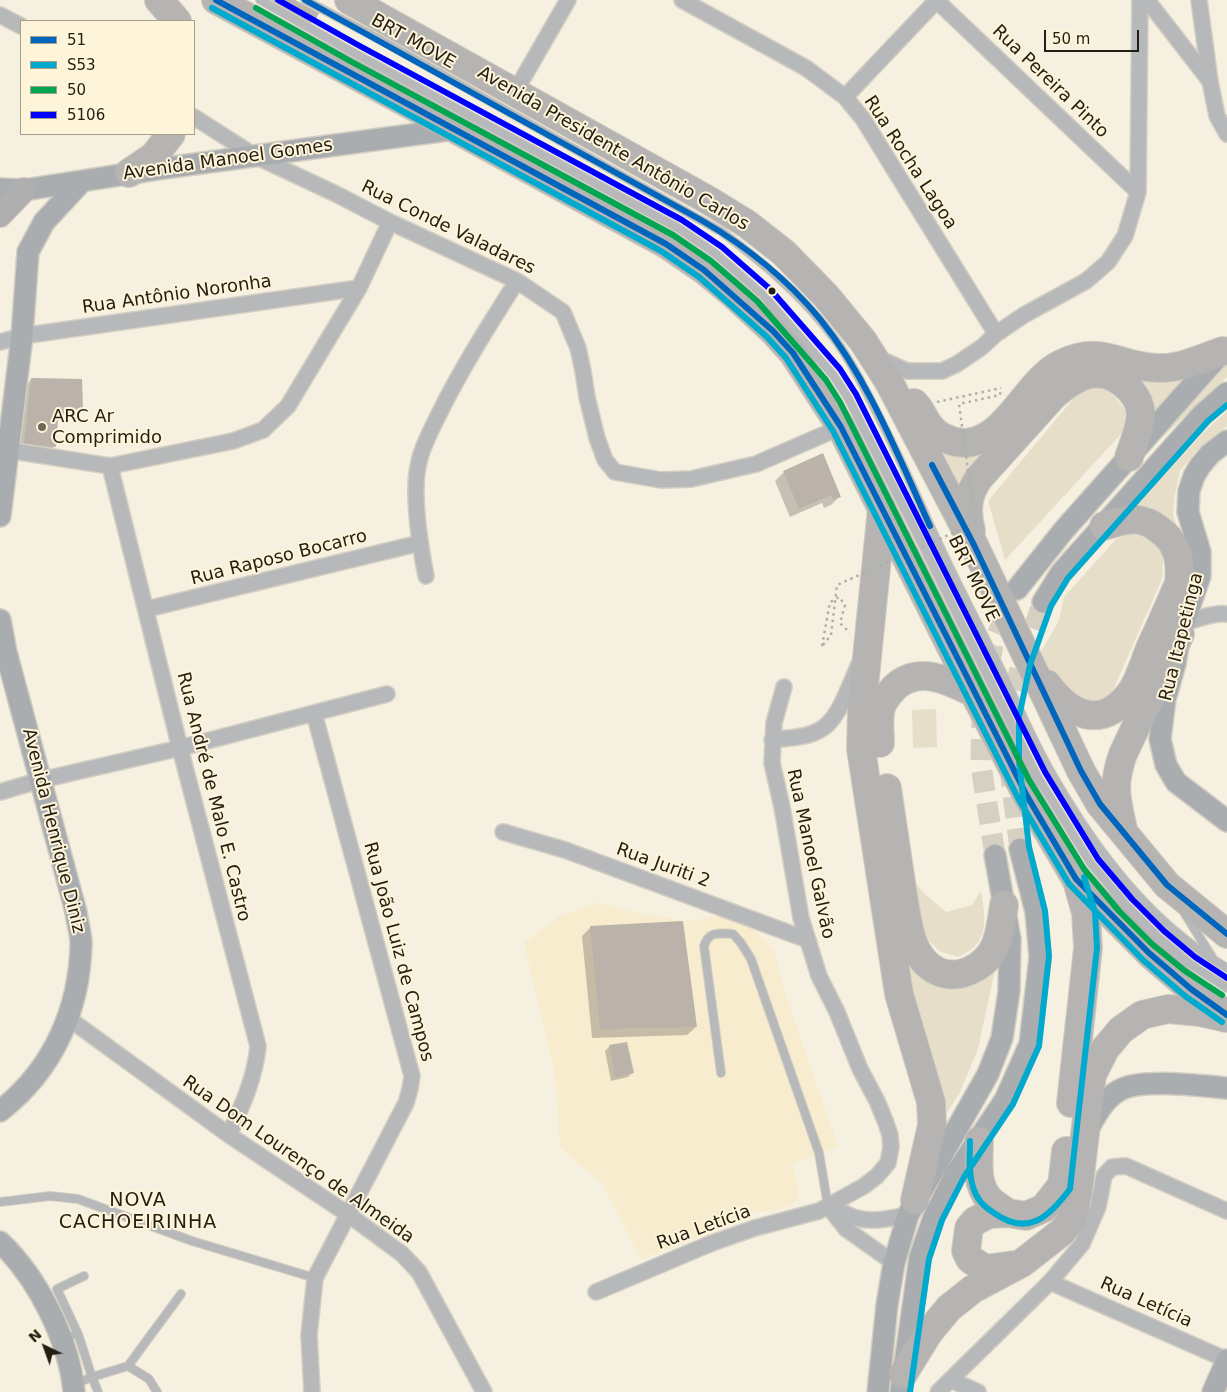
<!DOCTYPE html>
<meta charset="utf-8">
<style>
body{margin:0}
#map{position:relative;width:1227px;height:1392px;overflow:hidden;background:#f6f0e1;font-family:"DejaVu Sans",sans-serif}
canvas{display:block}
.legend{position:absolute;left:20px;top:20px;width:175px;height:115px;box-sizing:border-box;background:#fef4d9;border:1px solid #a69e89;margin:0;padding:6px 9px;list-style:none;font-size:15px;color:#231e12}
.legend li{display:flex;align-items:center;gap:10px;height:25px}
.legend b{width:25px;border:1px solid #a69e89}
.north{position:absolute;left:20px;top:1322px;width:50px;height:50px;-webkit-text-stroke:4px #fef4d9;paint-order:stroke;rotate:318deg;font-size:14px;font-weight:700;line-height:20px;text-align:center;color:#231e12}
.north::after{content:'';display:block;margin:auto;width:18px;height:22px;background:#231e12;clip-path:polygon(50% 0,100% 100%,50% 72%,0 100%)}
.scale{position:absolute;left:1044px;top:30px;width:95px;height:22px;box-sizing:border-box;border:2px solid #231e12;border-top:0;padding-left:6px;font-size:15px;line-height:18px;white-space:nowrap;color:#231e12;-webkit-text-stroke:4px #fef4d9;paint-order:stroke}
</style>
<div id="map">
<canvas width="1227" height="1392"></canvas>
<ul class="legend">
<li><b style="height:6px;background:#0065bd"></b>51</li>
<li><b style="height:6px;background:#00a9ce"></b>S53</li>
<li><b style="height:6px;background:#00a651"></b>50</li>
<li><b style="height:6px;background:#00f"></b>5106</li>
</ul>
<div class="north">N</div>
<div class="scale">50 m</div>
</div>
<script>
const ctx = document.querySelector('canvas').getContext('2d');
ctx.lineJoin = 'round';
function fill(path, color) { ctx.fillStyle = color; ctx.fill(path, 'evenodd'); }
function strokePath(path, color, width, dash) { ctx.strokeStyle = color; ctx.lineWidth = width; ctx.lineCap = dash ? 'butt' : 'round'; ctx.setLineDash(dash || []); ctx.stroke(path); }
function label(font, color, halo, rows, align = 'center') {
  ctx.font = font + ' "DejaVu Sans",sans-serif'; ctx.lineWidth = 4; ctx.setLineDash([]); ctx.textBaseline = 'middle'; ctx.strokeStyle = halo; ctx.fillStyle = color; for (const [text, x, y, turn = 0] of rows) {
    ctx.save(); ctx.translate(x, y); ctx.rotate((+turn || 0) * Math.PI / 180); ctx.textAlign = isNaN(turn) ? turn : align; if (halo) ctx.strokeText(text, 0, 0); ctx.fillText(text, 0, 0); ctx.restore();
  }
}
fill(new Path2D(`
 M599 902 630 911 683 921H692L722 914 750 925 774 950 783 987 838 1146 793 1164 799 1194 795 1202 791 1205 778 1210 748 1212 708 1234 641 1259 603 1185 560 1147 555 1075 524 943 561 915Z`), '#f8eccf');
fill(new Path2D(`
 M1094 361 1136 374 1166 378 1186 376 1149 416C1144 390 1138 377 1112 368 1095 362 1077 363 1061 372 1043 382 1029 409 1017 424 1003 443 987 459 974 478 968 485 965 493 960 501L936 452C951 456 965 460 981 455 989 452 998 442 1004 435 1023 415 1040 380 1065 367 1074 363 1084 361 1094 361Z
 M1227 363V377L1154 445 1219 374Z
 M1083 387C1109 388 1111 391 1126 411L1123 432 1005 560 988 501Z
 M1227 411V426L1196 451 1180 471 1174 499 1173 516 1184 542 1185 557 1129 514 1206 430Z
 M1131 532C1161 540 1166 548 1162 579L1110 697 1102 705 1061 693 1041 652 1059 620 1064 597 1116 539Z
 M936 709 937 747 913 748 912 710Z
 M876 791 915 966 997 960 978 1049 959 1094 941 1122 920 1034 873 792Z
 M915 882 924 893 946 912 972 905 981 891C984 911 990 934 972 949 968 952 962 955 958 957L939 951 922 933Z`), '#e7dec9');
fill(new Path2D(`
 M265 0H292L314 20 310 24Z
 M31 380 82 408 75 415 57 414 54 447 48 453 19 450 25 386Z
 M784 472 840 496 831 505 824 508 822 503 790 517 775 481Z
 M590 928 696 1027 687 1035 592 1038 582 936Z
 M626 1043 632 1073 628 1077 611 1081 605 1051 609 1047Z`), '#0003');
fill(new Path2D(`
 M276 0H295L319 13 315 21Z
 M31 378 82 379 83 409 59 407 56 447 24 444Z
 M823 453 841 497 833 500 831 495 799 509 783 471Z
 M683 921 697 1027 600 1029 590 926Z
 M627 1042 634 1073 615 1077 609 1045Z`), '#bbb2a9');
strokePath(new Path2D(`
 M1020 849C1015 805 1006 759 1010 716 1015 676 1030 639 1043 602
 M995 855 981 766 982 706 993 645 1010 605`), '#d6d0c2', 21, [21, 11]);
const lane = new Path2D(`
 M260 0 354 53 678 228 716 254 763 295 833 375 848 398 916 532 1037 776 1091 864 1126 905 1158 937 1190 964 1227 988
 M305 0 379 39 722 232C765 264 805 298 837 342 851 362 862 383 873 405 891 440 908 476 924 512 947 565 974 616 1000 668 1017 703 1032 740 1052 774 1096 851 1150 923 1227 968
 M1185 914 1212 957
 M721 1073 704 946C709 931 719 933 733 934L741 943 751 959 819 1153 828 1206
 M0 1202 50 1196 78 1199 192 1241 315 1278
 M78 1334 57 1289 84 1276
 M64 1338 78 1334 92 1377 75 1384
 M128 1366 149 1379 157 1392
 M98 1392 92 1377 128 1366 181 1294`);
const street = new Path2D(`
 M682 0 806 68 845 97 863 119 996 334
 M936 0 1138 192
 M1147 0 1209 80
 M1199 0 1210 81 1217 116 1227 134
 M0 15 21 26
 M515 92 568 0
 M845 97 937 0
 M194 117 255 156 336 194 390 222 517 281 563 312 578 348 583 371 587 397 597 438 605 460 615 472 661 480 691 479 756 464 841 427
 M0 342 22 336 359 288
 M878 358 907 371H942L957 364 982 347 996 334 1024 315 1086 281 1108 262 1125 236 1138 192 1140 0
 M7 450 110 466 233 441 263 430 288 406 359 288 390 222
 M110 466 180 748 258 1046C255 1078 242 1106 229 1135
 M426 576C420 545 411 493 419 462 422 446 431 431 438 416 461 369 489 325 517 281
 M147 609 420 543
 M1185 623C1197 619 1214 612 1227 614
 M772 740C787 738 805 738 818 731 840 721 850 682 860 662
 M0 792 41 780 180 748 387 694
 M503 832 565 850 808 940
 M68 1018 229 1135 349 1215 402 1254 419 1272 484 1392
 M828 1206 846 1229 894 1263
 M830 1207C839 1210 847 1215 856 1218 873 1223 892 1218 908 1215
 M1050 1282 1227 1360
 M596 1292 712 1243 755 1228 819 1211 864 1186 877 1176 888 1163 891 1147 890 1135 886 1123 877 1101 860 1069 837 1012 819 976 801 918 782 807 772 763 774 723 784 687
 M951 1380 978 1392
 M312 1392 309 1335 315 1278 406 1103 410 1089 412 1076 314 713
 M938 1392 1050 1282 1082 1244 1098 1207 1104 1176 1112 1167 1126 1166 1227 1211`);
const secondary = new Path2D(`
 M0 189 24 190 165 168 455 129
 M1227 441 1210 454 1200 466 1194 476 1189 491 1188 512 1200 552V576L1180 634 1175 664 1165 699 1160 739 1166 765 1176 782 1227 821
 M0 516 22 336 28 252 44 222 82 181
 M1017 589 1064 530 1223 351
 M1043 602 1061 573 1202 415 1227 393
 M0 620 6 652 76 912C77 922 81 933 81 943 80 1009 53 1070 0 1111
 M1086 1132C1095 1117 1104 1098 1120 1090 1141 1078 1201 1086 1227 1088
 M0 1242C38 1278 69 1340 74 1392
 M878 1392 887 1305 894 1263 908 1215 988 1074 1002 1038 1009 991 1010 939 995 855
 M901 1392 920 1257 934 1217 956 1173 1005 1100 1030 1044 1040 957 1036 912 1020 849
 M1213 1392 1227 1360`);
const primary = new Path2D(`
 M0 215 24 190`);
const highway = new Path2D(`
 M159 0 177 21
 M216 0 455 129 666 244 704 270 733 294 773 331 793 353 841 427 970 685 1027 796 1076 879 1149 953 1191 989 1227 1015
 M349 0 708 200 747 224 784 253 826 296 863 341 889 382 974 545 1081 771 1100 804 1167 885 1227 934
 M129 173 154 156 171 134
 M914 403C921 409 923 418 929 425 936 436 952 443 965 443 1007 441 1027 380 1061 364 1103 343 1121 369 1161 368 1182 368 1203 358 1223 351
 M882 508 862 707 861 749 899 994 931 1102 932 1125 915 1200
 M971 531C966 511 967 495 979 478L1053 396C1076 376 1098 363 1125 385 1132 391 1138 399 1140 408 1143 423 1134 442 1129 457
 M1047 684C1071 717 1103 730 1131 692 1139 681 1145 660 1151 646 1161 625 1170 604 1179 583 1181 559 1178 542 1157 528 1152 524 1146 521 1139 520 1128 518 1115 523 1104 526
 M880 743C880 732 878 718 881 708 883 700 889 694 894 688 918 665 948 680 974 693
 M887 788C892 822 897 855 902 889 905 905 908 935 916 949 926 969 946 981 969 971 998 959 1000 933 1004 905
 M1123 829C1116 798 1112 785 1123 754L1180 634
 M1071 1103 1088 948 1086 913 1077 881
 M979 1141C979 1160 975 1183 989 1199 994 1204 1002 1209 1008 1213
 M1014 1265 985 1269 970 1259 966 1251 969 1228 975 1221 989 1214 1008 1213 1026 1216 1044 1208 1062 1185 1066 1151
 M903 1374 929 1332 949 1308 973 1289 1022 1263 1063 1231 1073 1216 1078 1192 1092 1075 1105 1049 1121 1030 1142 1015 1168 1009 1200 1012 1226 1018`);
strokePath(lane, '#d3cec2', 10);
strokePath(street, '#d3cec2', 18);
strokePath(secondary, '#d3cec2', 24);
strokePath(primary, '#d3cec2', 26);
strokePath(highway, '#d3cec2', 30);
strokePath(new Path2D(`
 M937 402 1001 388
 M823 645 831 635
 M822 646 830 602 839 597 845 605 840 623 850 633`), '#aeaeab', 2.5, [2.5, 4]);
strokePath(lane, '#b7b8ba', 8);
strokePath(street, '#b7b8ba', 15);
strokePath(secondary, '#aaadb0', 21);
strokePath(primary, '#afafb0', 24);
strokePath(highway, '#b5b4b2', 28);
strokePath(new Path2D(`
 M831 635 837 585 975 523 959 404 1000 395 1001 388`), '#aeaeab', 2.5, [2.5, 4]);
strokePath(new Path2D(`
 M216 0 666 244 704 270 773 331 793 353 841 427 1027 796 1076 879 1149 953 1191 989 1227 1015
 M305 0 701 220C746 246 787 279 820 319 869 380 898 456 930 526
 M932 465 974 545 1081 771 1100 804 1167 885 1227 934`), '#0065bd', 6);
strokePath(new Path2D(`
 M212 8 661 251 699 277 767 337 786 358 833 431 1019 800 1069 884 1143 960 1185 996 1222 1022
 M970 1141C970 1156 968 1172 973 1187 976 1198 984 1207 994 1213 1028 1237 1049 1217 1070 1189L1097 948 1095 912 1084 877
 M910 1392 929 1259 942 1220 964 1177 1013 1104 1039 1046 1049 956 1045 911 1029 847 1019 761V717L1030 665 1051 606 1068 578 1208 421 1227 405`), '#00a9ce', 6);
strokePath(new Path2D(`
 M256 8 350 61 673 235 711 261 757 301 826 380 840 402 1029 780 1084 869 1119 911 1152 944 1185 971 1222 995`), '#00a651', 6);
strokePath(new Path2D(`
 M278 0 358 45 682 220 722 247 770 289 840 369 856 394 1045 772 1098 859 1132 899 1164 931 1195 957 1227 978`), '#00f', 6);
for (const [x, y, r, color] of [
 [772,291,4.5,"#231e12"],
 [42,427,5,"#6d685a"]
]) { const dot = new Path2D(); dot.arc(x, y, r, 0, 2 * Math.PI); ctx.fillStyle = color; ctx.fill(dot); strokePath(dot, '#fef4d9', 2); }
label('18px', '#231e12', '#fef4d9', [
 ["BRT MOVE",413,42,29],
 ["Rua Pereira Pinto",1050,82,44],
 ["Avenida Presidente Antônio Carlos",613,149,30],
 ["Avenida Manoel Gomes",228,160,-8],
 ["Rua Rocha Lagoa",910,163,57],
 ["Rua Conde Valadares",448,228,26],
 ["Rua Antônio Noronha",177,295,-8],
 ["Rua Raposo Bocarro",279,558,-14],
 ["BRT MOVE",973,579,64],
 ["Rua Itapetinga",1182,637,-76],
 ["Rua André de Malo E. Castro",213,797,76],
 ["Avenida Henrique Diniz",53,831,76],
 ["Rua Manoel Galvão",810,854,78],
 ["Rua Juriti 2",663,866,20],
 ["Rua João Luiz de Campos",398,952,75],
 ["Rua Dom Lourenço de Almeida",298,1160,35],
 ["Rua Letícia",704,1228,-20],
 ["Rua Letícia",1146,1303,24]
]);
label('18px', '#231e12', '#fef4d9', [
 ["ARC Ar",52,417],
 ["Comprimido",52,438]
], 'left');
ctx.letterSpacing = '1px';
label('19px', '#231e12', '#fef4d9', [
 ["NOVA",138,1201],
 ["CACHOEIRINHA",138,1223]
]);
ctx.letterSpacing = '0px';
</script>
